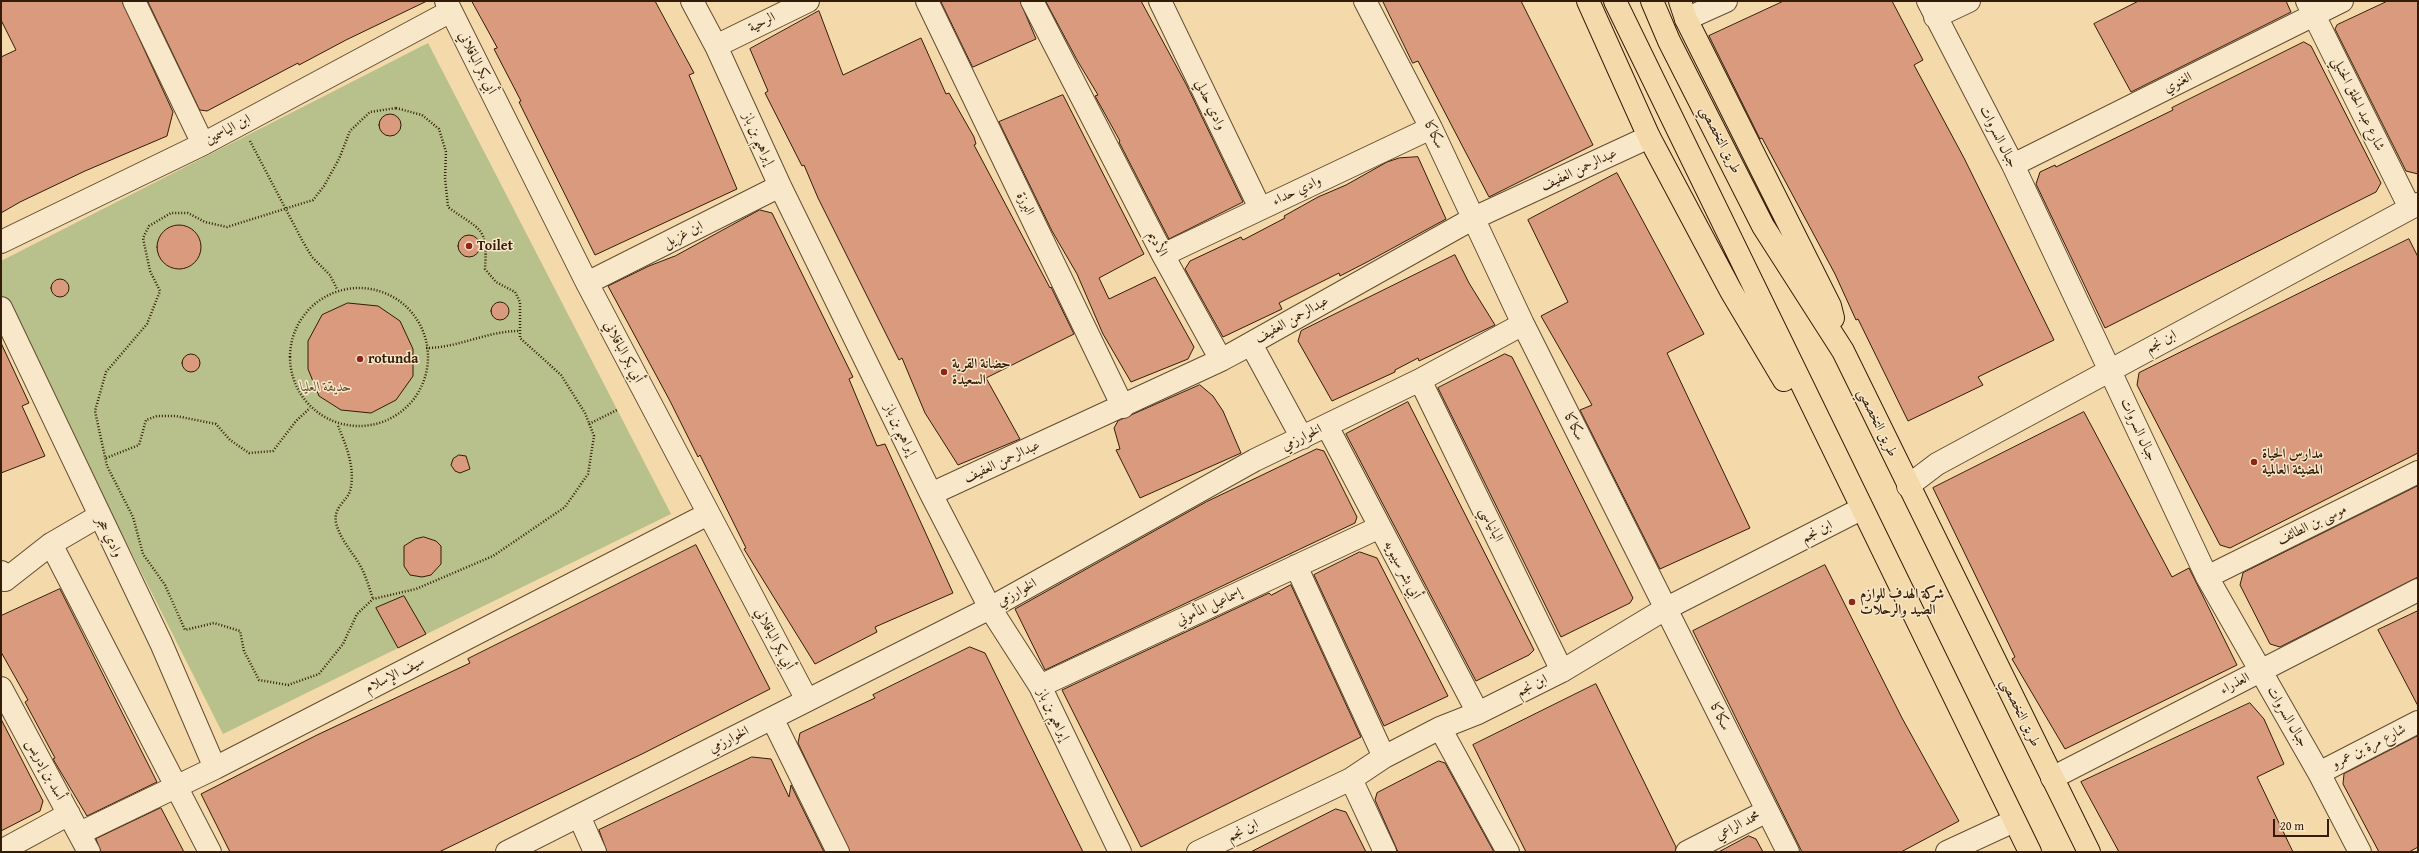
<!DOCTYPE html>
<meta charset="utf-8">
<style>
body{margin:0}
#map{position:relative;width:2419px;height:853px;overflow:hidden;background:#f4daaa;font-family:"Gentium Book Plus",serif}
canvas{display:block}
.frame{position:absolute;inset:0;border:2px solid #331d09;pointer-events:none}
.scale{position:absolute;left:2273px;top:819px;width:56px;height:18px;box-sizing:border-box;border:2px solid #331d09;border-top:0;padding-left:5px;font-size:12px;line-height:14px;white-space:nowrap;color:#331d09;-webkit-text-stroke:3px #f8e7c8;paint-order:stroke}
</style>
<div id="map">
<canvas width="2419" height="853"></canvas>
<div class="frame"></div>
<div class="scale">20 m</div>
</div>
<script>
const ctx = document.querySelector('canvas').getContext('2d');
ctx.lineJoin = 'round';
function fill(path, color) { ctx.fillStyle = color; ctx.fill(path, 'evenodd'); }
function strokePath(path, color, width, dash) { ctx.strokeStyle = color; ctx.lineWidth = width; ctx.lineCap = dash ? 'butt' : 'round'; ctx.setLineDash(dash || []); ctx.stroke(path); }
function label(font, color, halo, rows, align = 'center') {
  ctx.font = font + ' "Gentium Book Plus",Amiri,serif'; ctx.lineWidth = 3; ctx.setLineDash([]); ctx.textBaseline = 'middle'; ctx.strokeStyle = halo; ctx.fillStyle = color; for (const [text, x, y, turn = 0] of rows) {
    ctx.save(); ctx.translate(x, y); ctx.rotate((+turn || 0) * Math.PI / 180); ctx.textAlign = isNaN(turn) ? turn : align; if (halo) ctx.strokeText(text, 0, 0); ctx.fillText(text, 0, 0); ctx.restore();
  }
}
fill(new Path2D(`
 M428 43 671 514 223 734 1 294V261Z`), '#b8c08b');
const building = new Path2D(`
 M1 1H122L173 112 167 136 85 171 20 202 1 213V57L16 50 1 20Z
 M148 1H427L346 40 299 65 298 63 207 111 200 110Z
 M472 1H655L694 73 689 75 737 189 595 255 519 102 521 101 494 49 497 48Z
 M941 1H1020L1036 39 973 67Z
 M1046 1H1141L1187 86 1243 202 1169 239 1119 142 1120 141 1095 96 1098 95 1077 60Z
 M1383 1H1521L1593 145 1489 197 1418 61 1413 63Z
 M1784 1H1892L1923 60 1914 65 1964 158 2054 340 1978 377 1983 385 1908 421 1858 319 1856 320 1835 274 1762 138 1760 139 1709 36Z
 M2139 1H2286L2291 12 2131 92 2094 24Z
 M2388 1H2418V174L2406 171 2335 29 2337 25Z
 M819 11 843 75 921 38 946 94 949 93 974 137 976 144 974 145 1050 288 1051 287 1074 334 986 378 1020 439 958 465 925 413 902 358 899 360 818 198 804 165 802 166 765 93 768 91 750 49Z
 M2304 42 2311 46 2381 183 2376 192 2105 328 2036 184 2040 172 2055 165 2056 167 2173 110 2172 108Z
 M1063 95 1144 254 1099 278 1109 299 1155 277 1194 347 1188 359 1131 382 1103 334 1077 274 1052 231 999 122Z
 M379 125a11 11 0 1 1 22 0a11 11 0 1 1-22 0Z
 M1418 157 1446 219 1369 261 1340 276 1339 273 1279 303 1282 309 1223 337 1185 269 1190 261 1241 237 1243 240 1285 218 1284 216 1318 197 1346 185 1387 162 1399 158Z
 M1617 173 1704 334 1667 353 1750 528 1660 569 1580 410 1592 405 1541 316 1568 302 1528 220Z
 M760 210 772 213 853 377 849 379 877 446 885 444 953 593 875 627 877 632 815 664 744 549 746 548 700 455 698 457 670 401 608 286 649 266 675 256Z
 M157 247a22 22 0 1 1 44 0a22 22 0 1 1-44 0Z
 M458 246a11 11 0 1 1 22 0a11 11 0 1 1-22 0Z
 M2409 239 2418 257V453L2230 548 2220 545 2137 385 2139 373Z
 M1455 255 1469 283 1495 325 1419 361 1418 358 1395 370V372L1332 401 1298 341 1301 331Z
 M51 288a9 9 0 1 1 18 0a9 9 0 1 1-18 0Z
 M491 311a9 9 0 1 1 18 0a9 9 0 1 1-18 0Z
 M348 303 378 306 400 321 413 349V376L396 400 371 413 341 410 319 396 308 369V341L322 315Z
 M1 343 29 403 22 406 45 456 1 473Z
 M182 363a9 9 0 1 1 18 0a9 9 0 1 1-18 0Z
 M1505 354 1512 357 1633 598 1630 603 1561 637 1438 388Z
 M1200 385 1213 396 1223 411 1241 453 1140 498 1116 450 1120 449 1114 428 1118 421Z
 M1408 402 1534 650 1529 655 1476 681 1346 434Z
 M2084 412 2172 577 2189 568 2237 665 2065 749 2012 659 2015 657 1933 488Z
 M1317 449 1324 451 1357 517 1355 523 1045 670 1015 609 1206 502Z
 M459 455 466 456 470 469 460 473 455 471 451 465 453 459Z
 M2418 486V577L2280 647 2270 644 2240 585 2243 573Z
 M424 537 436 541 441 546V564L431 575 422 577 410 575 404 566V546L415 539Z
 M696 545 770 689 644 753 439 852H230L201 794 317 735 470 663 468 659Z
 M1360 552 1377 558 1448 696 1384 726 1314 575Z
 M1825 565 1902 718 1959 821 1901 852H1802L1693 631Z
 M1291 585 1361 737 1141 847 1062 690 1269 593 1271 595Z
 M60 589 157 782 87 816 53 759 55 758 25 702 28 700 1 652V616Z
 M404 596 426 634 398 648 376 608Z
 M2418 611V706L2378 630Z
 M970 647 985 653 1083 852H850L798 743 800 733 875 698 873 695Z
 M1596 684 1676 847 1675 852H1526L1473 745Z
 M2250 703 2264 719 2284 764 2257 777 2293 852H2119L2081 782Z
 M1 719 43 801 40 811 1 831Z
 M2418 736V847L2409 852H2379L2343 784 2344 774Z
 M752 757 771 759 789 797 791 785 824 852H607L599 830Z
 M1439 761 1445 763 1494 852H1398L1375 800 1377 793Z
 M161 808 184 852H101L96 839Z
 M1336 809 1346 812 1366 852H1251Z
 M1749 836 1756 839 1763 852H1719Z`);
fill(building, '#d99a7e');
strokePath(building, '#331d09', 1);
const minor = new Path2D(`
 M134 1 203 144
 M446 1 587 283 807 700
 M692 1 716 46 780 186 931 494 990 608 1040 686 1120 852
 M927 1 1123 407
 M1032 1 1163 255 1221 360 1251 344 1302 438
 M1160 1 1260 208
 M1365 1 1431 128 1523 324 1788 852
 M1928 1 2013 165 2207 577 2319 773 2360 852
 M2307 1 2410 208
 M1935 17 1969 1
 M1686 19 1726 1
 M716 46 808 1
 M2013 165 2342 1
 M1 242 203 144 451 11
 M1163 255 1431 128
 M587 283 780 186
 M1 308 161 643 215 768
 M1420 380 1562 671
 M1327 426 1478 713
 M1908 486 1937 464 2418 204
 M931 494 1221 360 1474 218 1649 137
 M51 544 210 852
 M1296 566 1384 757
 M1 572 5 580 51 544 99 516
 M2207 577 2418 472
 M1040 686 1380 527
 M1 688 89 852
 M772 718 838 852
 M1440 728 1508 852
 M2319 773 2418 722
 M2052 778 2418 590
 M1351 779 1385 852
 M579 816 595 852
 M80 833 215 768 708 514
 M1 851 69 814
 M507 852 990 608 1255 460 1420 380 1523 324
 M1198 852 1351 779 1384 757 1440 728 1478 713 1562 671 1665 609 1861 509
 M1687 852 1767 811
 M1947 852 2014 821`);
const primary = new Path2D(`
 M1588 1 1649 137 1731 291 1784 380
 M1615 1 2030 852
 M1652 1 1669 41 1763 226 1843 351 2089 852
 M1680 1 1686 19 1830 306 1833 318`);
strokePath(minor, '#634c31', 24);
strokePath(primary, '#331d09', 24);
strokePath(new Path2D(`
 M396 108 422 115 439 129 446 152 445 178 448 207C480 231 488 225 485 269L496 282 515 292 520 302V338L561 375 585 413 594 436 588 474 565 507 493 556 416 589 373 599 357 614 343 644 319 674 288 685 259 680 244 651 240 631 214 623 185 630 165 585 143 554 133 517 107 466 95 411 106 372 147 324 160 291 150 271 143 238 149 226 171 213H188L205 222 227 227 313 200 324 186 339 159 350 131 370 112Z
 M250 141 302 240 312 257 330 275 337 289
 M290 357a69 69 0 1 1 138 0a69 69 0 1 1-138 0Z
 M426 348C458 348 487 331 519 331
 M589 424 617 410
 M338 426C346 445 356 469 350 491 347 501 333 507 336 523 341 542 355 554 363 571 367 580 370 590 373 599
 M106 458 139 445 146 420 157 416H176L216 424 230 440 249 453 273 451 296 421 310 408`), '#331d09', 2.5, [1, 2]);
strokePath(minor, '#f8e7c8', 22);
strokePath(primary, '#f4daaa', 22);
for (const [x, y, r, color] of [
 [469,246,4,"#8f2418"],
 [360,359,4,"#8f2418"],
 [944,372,4,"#8f2418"],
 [2254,462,4,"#8f2418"],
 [1852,602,4,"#8f2418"]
]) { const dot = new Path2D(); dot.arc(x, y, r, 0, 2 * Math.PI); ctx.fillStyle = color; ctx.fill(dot); strokePath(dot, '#f8e7c8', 1.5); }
label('14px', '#331d09', '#f8e7c8', [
 ["الرحية",762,23,-26],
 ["أبي بكر الباقلاني",477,63,63],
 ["الغنوي",2178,83,-26],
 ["شارع عبد الحلق الحنبلي",2358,104,64],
 ["وادي حدلي",1210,105,64],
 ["ابن الياسمين",228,130,-28],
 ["سكاكا",1434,135,64],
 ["جبال السروات",1998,137,63],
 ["إبراهيم بن باز",758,139,65],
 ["طريق التخصصي",1720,140,63],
 ["عبدالرحمن العفيف",1579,170,-25],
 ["وادي حداء",1297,191,-25],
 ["البرزة",1025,204,64],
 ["ابن غزيل",683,235,-27],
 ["الأديم",1157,244,62],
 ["عبدالرحمن العفيف",1292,320,-29],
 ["ابن نجم",2161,342,-28],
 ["أبي بكر الباقلاني",623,352,62],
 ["طريق التخصصي",1877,423,64],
 ["سكاكا",1574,427,63],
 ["إبراهيم بن باز",900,430,64],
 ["جبال السروات",2138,430,65],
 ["الخوارزمي",1302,438,-26],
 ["عبدالرحمن العفيف",1002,462,-25],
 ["البانياسي",1491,525,64],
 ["موسى بن الطائف",2312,525,-26],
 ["ابن نجم",1817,532,-27],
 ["وادي حجر",109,537,64],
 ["أبي بشر سيبويه",1402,570,62],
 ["الخوارزمي",1017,593,-29],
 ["إسماعيل المأموني",1209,607,-25],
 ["أبي بكر الباقلاني",774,639,62],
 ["سيف الإسلام",395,675,-27],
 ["العذراء",2235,684,-27],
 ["ابن نجم",1532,686,-26],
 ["طريق التخصصي",2020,713,64],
 ["إبراهيم بن باز",1053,715,64],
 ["سكاكا",1720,717,63],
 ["جبال السروات",2287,717,60],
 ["الخوارزمي",729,740,-27],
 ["شارع مرة بن عمرو",2369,747,-27],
 ["أسد بن إدريس",45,770,62],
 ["محمد الراعي",1738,826,-27],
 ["ابن نجم",1243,831,-26]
]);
label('bold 14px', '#331d09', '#f8e7c8', [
 ["Toilet",477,246],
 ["rotunda",368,359],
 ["حضانة القرية",952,364],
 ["السعيدة",952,380],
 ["مدارس الحياة",2262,454],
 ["المضيئة العالمية",2262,470],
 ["شركة الهدف للوازم",1860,594],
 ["الصيد والرحلات",1860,610]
], 'left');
label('italic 14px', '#5b4e30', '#f8e7c8', [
 ["حديقة العليا",326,387]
]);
</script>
